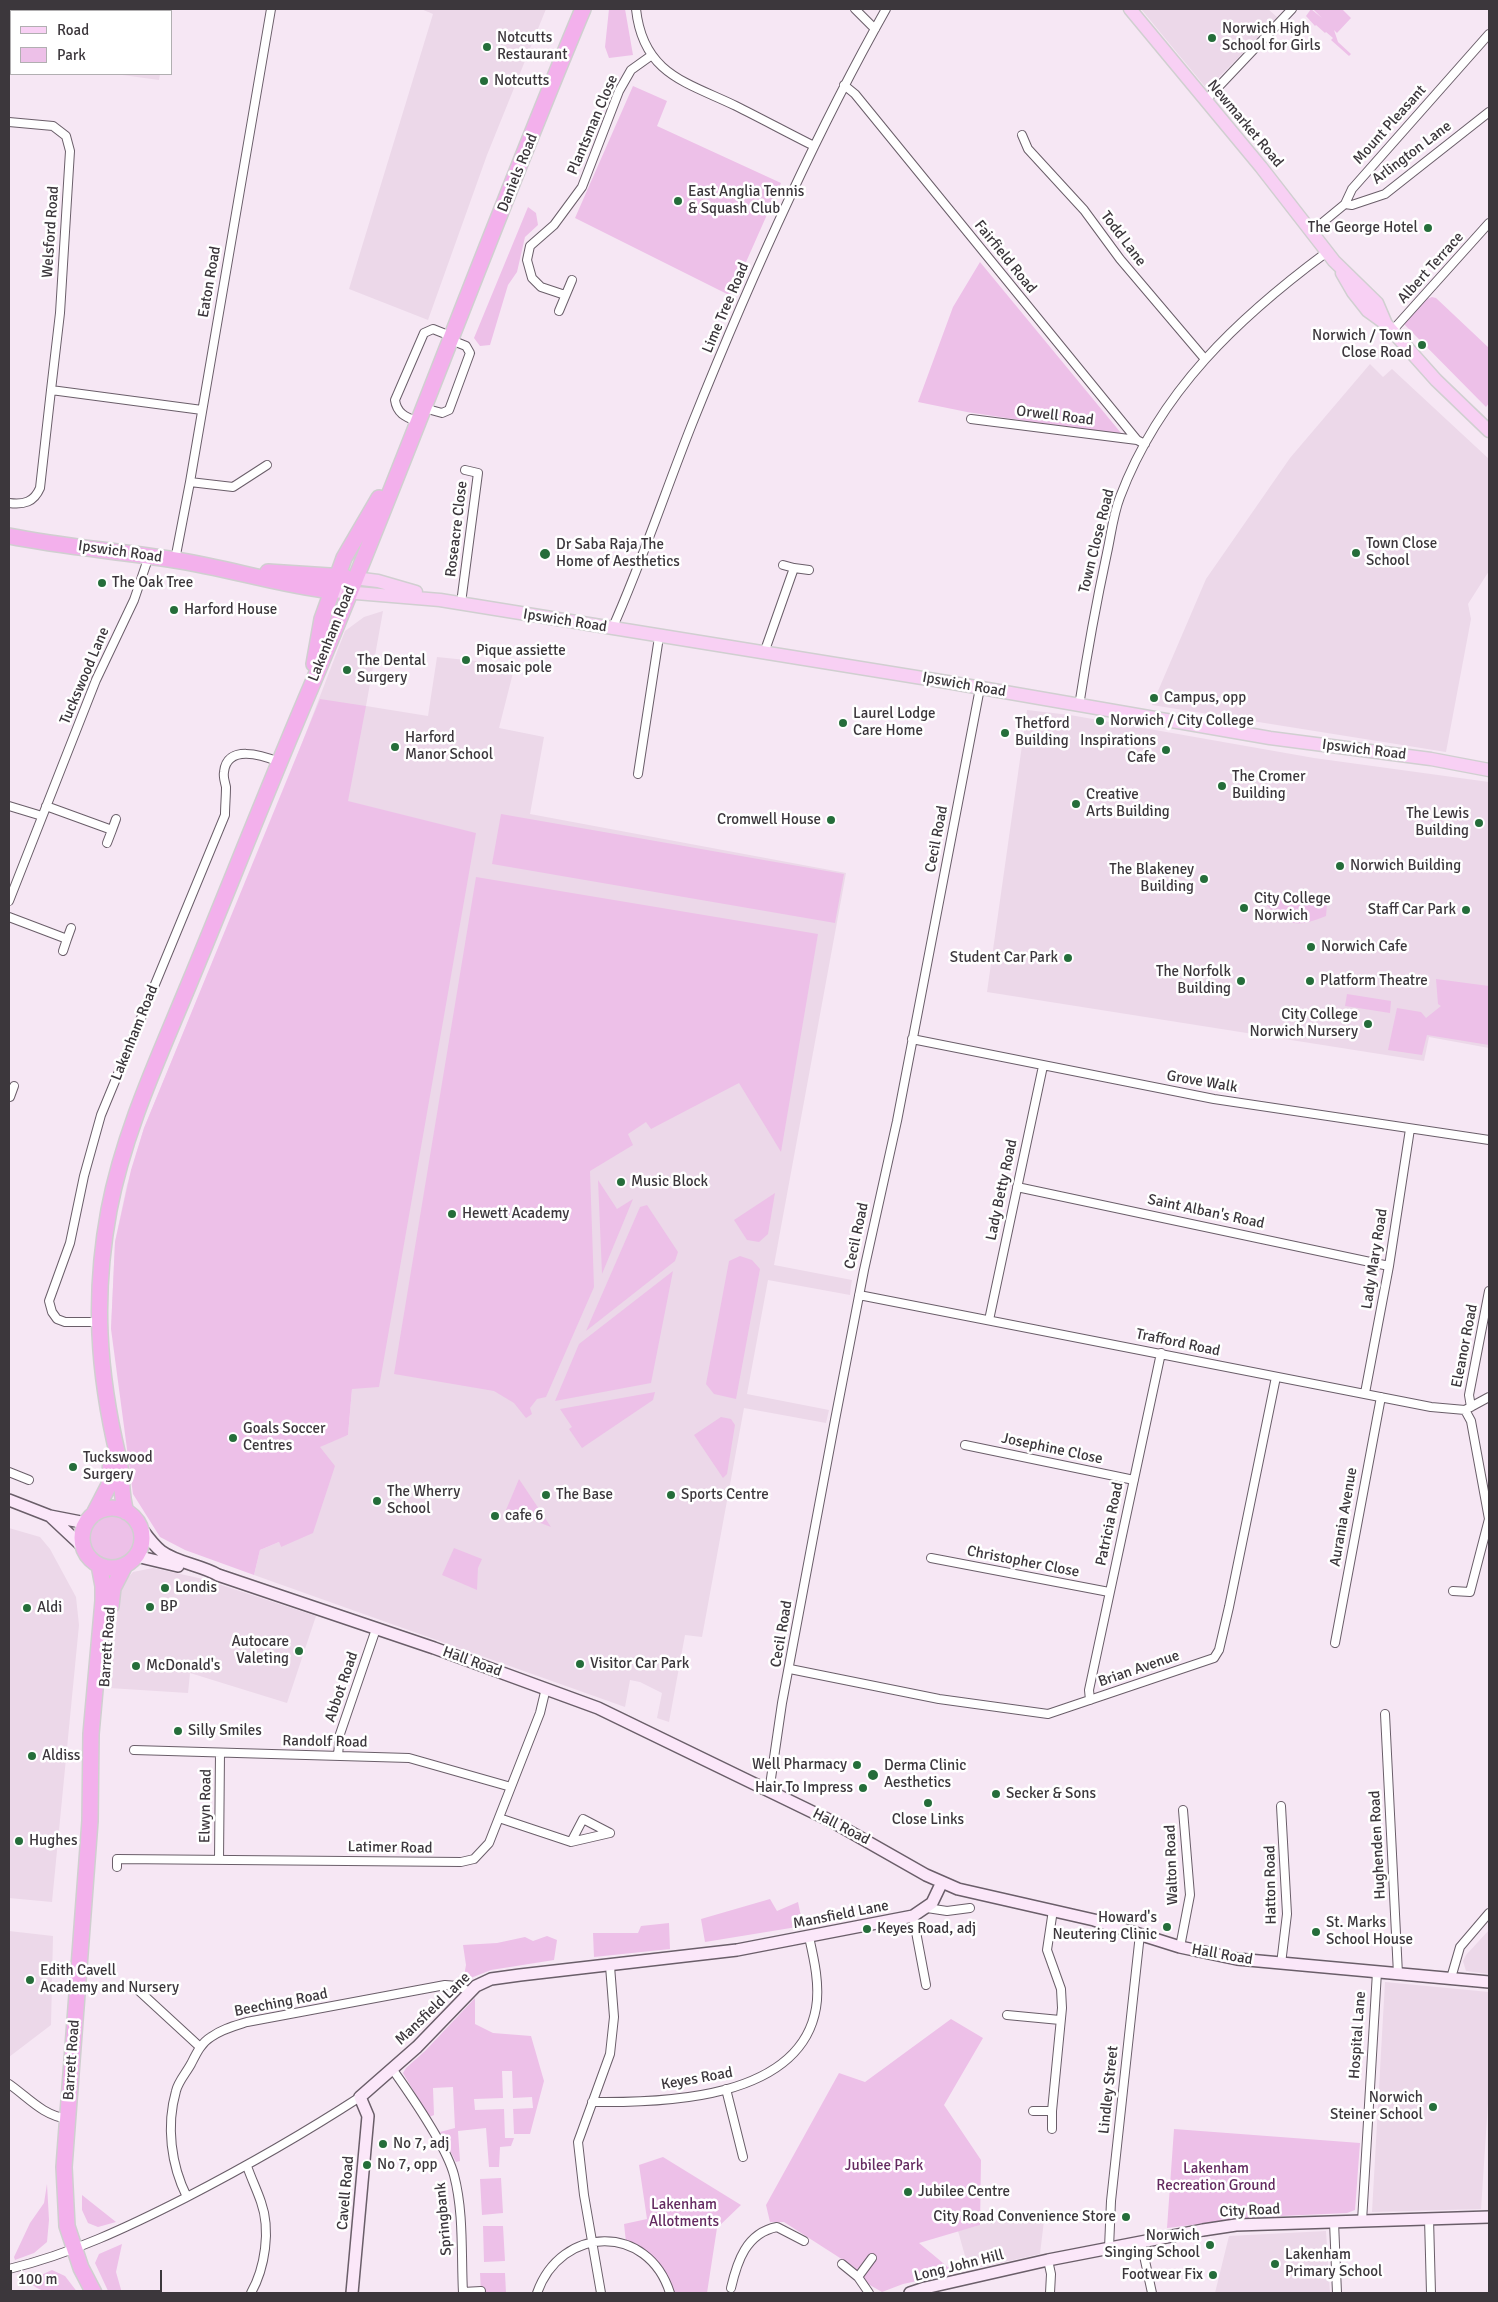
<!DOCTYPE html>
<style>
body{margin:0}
#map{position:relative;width:1498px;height:2302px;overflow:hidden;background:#f6e7f4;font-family:Signika,sans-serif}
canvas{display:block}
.frame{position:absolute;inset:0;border:10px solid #3c373c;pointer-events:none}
.legend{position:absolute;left:10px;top:10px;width:162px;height:65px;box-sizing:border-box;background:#fff;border:1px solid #b1afb1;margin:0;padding:6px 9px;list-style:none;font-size:15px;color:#3c373c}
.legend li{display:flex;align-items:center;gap:10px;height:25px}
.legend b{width:25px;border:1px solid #b1afb1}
.scale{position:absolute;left:10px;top:2270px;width:152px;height:22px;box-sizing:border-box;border:2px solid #3c373c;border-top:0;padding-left:6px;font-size:15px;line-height:18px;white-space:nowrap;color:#3c373c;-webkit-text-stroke:4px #fff;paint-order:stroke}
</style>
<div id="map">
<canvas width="1498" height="2302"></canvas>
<div class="frame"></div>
<ul class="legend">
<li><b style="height:6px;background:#f8d0f4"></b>Road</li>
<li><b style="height:14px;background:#edc0e8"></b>Park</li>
</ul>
<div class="scale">100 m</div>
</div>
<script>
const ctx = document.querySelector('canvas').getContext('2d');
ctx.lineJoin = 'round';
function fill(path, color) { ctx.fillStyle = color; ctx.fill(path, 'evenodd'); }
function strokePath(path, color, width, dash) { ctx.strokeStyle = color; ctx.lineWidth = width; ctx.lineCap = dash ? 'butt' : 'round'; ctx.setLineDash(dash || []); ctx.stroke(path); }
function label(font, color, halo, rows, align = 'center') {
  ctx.font = font + ' Signika,sans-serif'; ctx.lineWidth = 5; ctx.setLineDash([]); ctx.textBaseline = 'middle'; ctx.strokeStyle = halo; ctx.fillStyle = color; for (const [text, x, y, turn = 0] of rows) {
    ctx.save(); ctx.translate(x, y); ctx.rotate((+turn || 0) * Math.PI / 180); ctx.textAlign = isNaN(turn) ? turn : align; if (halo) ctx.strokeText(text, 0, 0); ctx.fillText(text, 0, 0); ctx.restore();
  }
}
fill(new Path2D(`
 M9 9H169V11H11V58L9 57Z
 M421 9H546L487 155 428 320 349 289 433 14Z
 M1141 9H1268L1278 18 1207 89Z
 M115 74H160L159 80Z
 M1370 364 1383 377 1392 369 1489 459V571L1468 604 1471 619 1446 752 1152 705 1206 579 1290 458Z
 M383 611 366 706 428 716 437 657 515 665 499 728 544 737 530 814 846 873 774 1265 852 1280 851 1286 850 1295 768 1280 747 1394 829 1410 826 1423 744 1408 702 1637 685 1635 669 1722 657 1718 662 1693 640 1682 630 1680 625 1707 254 1575 260 1550 279 1542 281 1547 319 1446 348 1435 352 1389 111 1329 115 1242 127 1185 144 1128 289 777 345 631 364 617Z
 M1027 710 1070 715 1314 758 1489 782V1048L1429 1037 1424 1061 987 992Z
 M9 1528 40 1537 50 1549 76 1597 79 1625 52 1902 9 1898Z
 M153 1568 203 1579 316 1616 287 1703 190 1673 188 1693 109 1688 120 1592 125 1581 133 1572Z
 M1489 1930V1974L1466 1971 1463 1961 1466 1955Z
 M9 1931 53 1936 51 2025 9 2057Z
 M1385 1982 1489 1992V2088L1481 2209 1372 2212Z
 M1029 2211 1045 2212 1040 2254 969 2270 958 2231Z
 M1326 2231 1330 2293H1215L1229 2236Z`), '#ecd8e9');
fill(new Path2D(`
 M609 9H625L633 55 609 58 605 47Z
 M1311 9 1322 18 1313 9H1342L1351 18 1337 33 1334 30 1338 42 1351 54 1349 56 1331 40 1333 38 1326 32 1325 33 1316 25 1315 26 1306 16Z
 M633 86 667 101 657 126 781 183 731 296 575 218Z
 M528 207 536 213 538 225 525 237 517 272 508 285 490 345 480 346 474 338Z
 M980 262 1121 433 1118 435 967 412 918 402 953 307Z
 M1432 297 1436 298 1489 348V403L1486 407 1403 323 1427 299Z
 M320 699 366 706 348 801 476 833 379 1387 352 1389 348 1435 320 1447 335 1466 313 1533 281 1547 279 1542 260 1550 254 1575 185 1550 160 1537 133 1494 111 1329 115 1242 131 1170 144 1128Z
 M501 814 844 874 835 923 492 864Z
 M476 877 818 934 781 1152 739 1083 651 1129 646 1122 628 1134 633 1145 590 1171 594 1287 546 1397 537 1399 530 1408 532 1414 526 1418 514 1403 494 1391 394 1374Z
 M1263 894 1327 905 1326 916C1292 930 1287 924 1261 900Z
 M1436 979 1489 986V1045L1427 1035 1422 1055 1388 1050 1397 1008 1421 1012 1426 1018 1441 1006 1438 1004Z
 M1347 994 1391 1001 1390 1013 1345 1006Z
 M598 1180 617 1209 633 1199 602 1274Z
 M775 1193 768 1234 759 1242 747 1240 734 1220Z
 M647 1205 678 1252 675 1261 586 1331 640 1207Z
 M740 1256 752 1260 760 1269 736 1399 714 1394 706 1384 729 1261Z
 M673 1271 651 1383 555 1401 579 1344Z
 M655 1392 653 1400 582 1448 569 1429 572 1427 560 1409Z
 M721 1417 731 1419 735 1425 727 1474 723 1478 694 1435Z
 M519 1479 551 1527 506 1510Z
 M88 1538a23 23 0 1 1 46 0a23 23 0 1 1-46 0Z
 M454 1548 482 1559 478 1568 477 1590 442 1575Z
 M770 1899 777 1911 798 1902 803 1926 705 1942 701 1919Z
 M669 1923 670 1949 594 1957 593 1933H638L641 1926Z
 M547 1936 557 1940 554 1960 491 1970 468 1979 464 1976 466 1965 463 1945 497 1943 525 1937 533 1941Z
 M475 1998V2024L493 2033 531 2036 544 2081 530 2134H514L513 2109 533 2108 532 2097 513 2098 512 2071H502L503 2098 474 2099 475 2110 504 2109 505 2138H514L511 2146 500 2147 499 2167H489L486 2128 458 2131 460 2161 456 2162 440 2132 455 2128 453 2087 433 2088 434 2115 429 2117 403 2073 406 2068 425 2051Z
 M951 2019 983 2038 944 2105 981 2160 980 2225 919 2243 955 2273 903 2284 882 2292 868 2284 854 2267 784 2222H770L766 2205 839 2073 865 2082Z
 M1174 2129 1360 2143 1355 2210 1347 2213 1259 2217 1167 2228Z
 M663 2157 741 2205 717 2228 707 2293H674C667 2267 652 2251 626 2242L624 2224 647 2219 639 2165Z
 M501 2178 503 2213 482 2215 480 2179Z
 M47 2184 49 2220 47 2242 34 2253 15 2260 14 2257 30 2223 44 2203Z
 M82 2195 116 2222 98 2227 88 2223 82 2210Z
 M483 2226H503L505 2261 484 2262Z
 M122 2244 116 2272 122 2293H109L95 2263 99 2254Z
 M52 2270 65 2276 78 2293C58 2293 43 2296 28 2281Z
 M480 2273H505L506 2293H481Z`), '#edc0e8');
const street = new Path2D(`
 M636 9C643 74 686 82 736 106 762 119 788 133 814 146
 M855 9 875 29
 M844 85 855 94 1137 440 1145 444
 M1205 101 1292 9
 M9 122 53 126 66 136 70 151 60 313 51 390 202 410
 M1022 135 1028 149 1084 210 1120 259 1204 358
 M1345 204 1352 205 1385 194 1489 112
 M1311 232 1345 204 1352 189 1489 34
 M565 295 541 287 532 278 527 260 530 246 554 225 582 187 619 91 631 70 652 55
 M559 311 572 280
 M1392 331 1489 223
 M424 408 442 413 449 410 470 353 466 346 451 340
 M971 419 1137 440
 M418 422C406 417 397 414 395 400L424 333 433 329 453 337
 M190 482 233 487 267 465
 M9 503C24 505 34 502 40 488L51 390
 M175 560 190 482 271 9
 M794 568 809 570
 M461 603 478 473 465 470
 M612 629C642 562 665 492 692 424 749 282 811 142 886 9
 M764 653 794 568 783 565
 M1079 706C1087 654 1096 604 1107 553 1111 535 1113 515 1120 497 1160 391 1238 318 1327 252
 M638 774 659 637
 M9 806 42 816
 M46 806 112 830 107 843
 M112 830 116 819
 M9 901 96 680 134 600 149 556
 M9 917 67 939 63 951
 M67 939 71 928
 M912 1039 1214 1099 1489 1140
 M10 1097 14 1086
 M1017 1187 1389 1266
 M859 1295 1431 1407 1465 1410 1489 1397
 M989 1320 1043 1066
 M99 1322H65L57 1319 52 1312 49 1301 70 1243 84 1176 101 1115 225 815C225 806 226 796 226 787 225 782 223 777 224 772 227 744 262 755 279 762
 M1365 1393 1389 1266 1410 1129
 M1471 1407 1469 1395 1489 1291
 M965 1445 1134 1480
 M9 1472 29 1480
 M931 1558 1109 1592
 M1453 1591 1470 1592 1489 1519 1471 1421 1465 1410
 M1335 1643 1381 1397
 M790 1669 939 1699 1048 1714 1214 1658 1219 1650 1229 1607 1276 1377
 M1090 1700 1089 1690 1161 1353
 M1385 1714 1398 1974
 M134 1750 409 1758 511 1787
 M338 1755 340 1734 376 1629
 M769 1792 782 1703 835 1420 864 1270 897 1121 980 688
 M1281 1806 1287 1914 1281 1964
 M499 1818 571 1842 610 1833
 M571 1842 583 1819 610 1833
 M219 1860 220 1753
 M117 1867V1859L461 1862 474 1859 489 1843 540 1713 546 1688
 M927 1908 947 1911 970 1908
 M913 1916 926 1985
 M1180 1947 1190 1895 1183 1810
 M1451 1978 1460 1947 1489 1913
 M137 1989 200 2047
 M1007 2015 1060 2020
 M393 2070C410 2094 447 2148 454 2175 464 2213 461 2255 463 2293
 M9 2084C29 2098 42 2115 68 2119
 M726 2089 743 2157
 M592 2102C663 2103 800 2100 816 2008 820 1985 814 1959 809 1937
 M1033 2111H1052
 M1052 2129V2111L1062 2008 1061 1989 1047 1950 1053 1910
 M247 2166C251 2178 257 2190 261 2202 271 2230 265 2268 251 2293
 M187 2197C171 2165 166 2126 176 2091 178 2082 186 2073 191 2064 196 2054 201 2043 211 2037 222 2029 234 2026 247 2022L445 1985 458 1986 470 1992
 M1429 2218 1431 2293
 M1362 2221 1377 1972
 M1334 2222 1337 2293
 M1141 2242 1152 2293
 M1109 2248 1111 2201 1140 1934
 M1048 2260 1051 2274 1050 2293
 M842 2264 858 2277 869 2293
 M9 2269C71 2254 128 2227 185 2198 245 2167 303 2134 360 2097
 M858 2277 872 2258
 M731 2288C737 2262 746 2233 777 2227L804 2241
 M463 2292 481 2291
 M537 2293C561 2225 648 2223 670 2293
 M601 2293 584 2195 578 2142 610 2054 614 2017 610 1966`);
const secondary = new Path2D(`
 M9 1500 50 1516 86 1523
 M51 1517 83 1547
 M138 1524C145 1533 152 1544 161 1551 177 1563 201 1565 218 1575L434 1648 598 1708 831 1821 926 1875 958 1889 1094 1920 1180 1947 1237 1959 1489 1982
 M136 1556 178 1566
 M352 2293 368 2116 360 2097 417 2047 476 1986 491 1979 520 1975 737 1950 913 1916 932 1903 942 1882
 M910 2293 925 2288 1048 2260 1203 2230 1236 2225 1489 2217`);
const primary = new Path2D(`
 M1130 9 1261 167 1334 261 1377 303 1386 324
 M1342 273 1353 292 1368 311 1386 324 1436 380 1489 431
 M354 578 378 581 416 592
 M332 591 440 600 947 682 1270 738 1431 759 1489 770`);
const highway = new Path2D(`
 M9 536C63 547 120 551 175 560 228 568 279 585 332 591
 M268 572 345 577
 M314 664 322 619 344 558 379 498
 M82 1538a30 30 0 1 1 60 0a30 30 0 1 1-60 0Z
 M126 1512C120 1494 123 1475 118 1456 98 1372 93 1296 109 1210 124 1131 159 1057 189 984 230 885 269 785 311 687 406 462 489 233 583 9
 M94 1514 109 1485 111 1459
 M111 1606 113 1588 125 1565
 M94 2293 81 2268 67 2226 64 2167 90 1821 91 1734 103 1601V1586L99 1565`);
strokePath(street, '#6a5e69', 10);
strokePath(secondary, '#6a5e69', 14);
strokePath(primary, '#d0cfd0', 15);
strokePath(highway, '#d0cfd0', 18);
strokePath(street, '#fff', 8);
strokePath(secondary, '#fbe7f9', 11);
strokePath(primary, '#f8d0f4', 12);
strokePath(highway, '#f3b0ec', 15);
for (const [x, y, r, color] of [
 [1212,38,5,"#256d3a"],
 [487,47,5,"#256d3a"],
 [484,81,5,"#256d3a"],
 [678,201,5,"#256d3a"],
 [1428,228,5,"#256d3a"],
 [1422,345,5,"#256d3a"],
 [1356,553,5,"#256d3a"],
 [545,554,6,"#256d3a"],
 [102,583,5,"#256d3a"],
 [174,610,5,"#256d3a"],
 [466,660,5,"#256d3a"],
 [347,670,5,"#256d3a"],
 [1154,698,5,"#256d3a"],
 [1100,721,5,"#256d3a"],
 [843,723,5,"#256d3a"],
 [1005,733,5,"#256d3a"],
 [395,747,5,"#256d3a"],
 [1166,750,5,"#256d3a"],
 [1222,786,5,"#256d3a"],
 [1076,804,5,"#256d3a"],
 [831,820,5,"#256d3a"],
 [1479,823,5,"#256d3a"],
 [1340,866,5,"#256d3a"],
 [1204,879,5,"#256d3a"],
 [1244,908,5,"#256d3a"],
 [1466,910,5,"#256d3a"],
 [1311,947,5,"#256d3a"],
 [1068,958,5,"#256d3a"],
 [1241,981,5,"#256d3a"],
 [1310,981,5,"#256d3a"],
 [1368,1024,5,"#256d3a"],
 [621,1182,5,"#256d3a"],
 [452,1214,5,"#256d3a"],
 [233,1438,5,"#256d3a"],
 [73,1467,5,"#256d3a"],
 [546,1495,5,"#256d3a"],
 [671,1495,5,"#256d3a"],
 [377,1501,5,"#256d3a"],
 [495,1516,5,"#256d3a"],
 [165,1588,5,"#256d3a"],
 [150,1607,5,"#256d3a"],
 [27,1608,5,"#256d3a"],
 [299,1651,5,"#256d3a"],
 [580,1664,5,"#256d3a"],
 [136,1666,5,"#256d3a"],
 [178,1731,5,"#256d3a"],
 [32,1756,5,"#256d3a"],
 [857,1765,5,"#256d3a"],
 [873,1775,6,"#256d3a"],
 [863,1788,5,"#256d3a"],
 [996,1794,5,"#256d3a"],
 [928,1803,5,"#256d3a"],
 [19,1841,5,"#256d3a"],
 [1167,1927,5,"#256d3a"],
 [867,1929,5,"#256d3a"],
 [1316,1932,5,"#256d3a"],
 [30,1980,5,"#256d3a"],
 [1433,2107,5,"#256d3a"],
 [383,2144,5,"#256d3a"],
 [367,2165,5,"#256d3a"],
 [908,2192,5,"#256d3a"],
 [1126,2217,5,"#256d3a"],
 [1210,2245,5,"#256d3a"],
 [1275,2264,5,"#256d3a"],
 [1213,2275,5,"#256d3a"]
]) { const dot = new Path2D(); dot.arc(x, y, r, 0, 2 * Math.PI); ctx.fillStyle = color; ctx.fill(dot); strokePath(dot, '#fff', 2); }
label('15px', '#3c373c', '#fff', [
 ["Norwich High",1222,29],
 ["School for Girls",1222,46],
 ["Notcutts",497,38],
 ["Restaurant",497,55],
 ["Notcutts",494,81],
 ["East Anglia Tennis",688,192],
 ["& Squash Club",688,209],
 ["The George Hotel",1418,228,"right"],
 ["Norwich / Town",1412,336,"right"],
 ["Close Road",1412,353,"right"],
 ["Town Close",1366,544],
 ["School",1366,561],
 ["Dr Saba Raja The",556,545],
 ["Home of Aesthetics",556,562],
 ["The Oak Tree",112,583],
 ["Harford House",184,610],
 ["Pique assiette",476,651],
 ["mosaic pole",476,668],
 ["The Dental",357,661],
 ["Surgery",357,678],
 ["Campus, opp",1164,698],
 ["Laurel Lodge",853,714],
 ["Care Home",853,731],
 ["Norwich / City College",1110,721],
 ["Thetford",1015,724],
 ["Building",1015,741],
 ["Harford",405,738],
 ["Manor School",405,755],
 ["Inspirations",1156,741,"right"],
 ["Cafe",1156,758,"right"],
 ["The Cromer",1232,777],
 ["Building",1232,794],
 ["Creative",1086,795],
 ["Arts Building",1086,812],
 ["The Lewis",1469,814,"right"],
 ["Building",1469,831,"right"],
 ["Cromwell House",821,820,"right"],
 ["Norwich Building",1350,866],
 ["The Blakeney",1194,870,"right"],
 ["Building",1194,887,"right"],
 ["City College",1254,899],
 ["Norwich",1254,916],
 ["Staff Car Park",1456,910,"right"],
 ["Norwich Cafe",1321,947],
 ["Student Car Park",1058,958,"right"],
 ["The Norfolk",1231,972,"right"],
 ["Building",1231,989,"right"],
 ["Platform Theatre",1320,981],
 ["City College",1358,1015,"right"],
 ["Norwich Nursery",1358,1032,"right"],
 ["Music Block",631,1182],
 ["Hewett Academy",462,1214],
 ["Goals Soccer",243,1429],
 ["Centres",243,1446],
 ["Tuckswood",83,1458],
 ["Surgery",83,1475],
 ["The Wherry",387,1492],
 ["School",387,1509],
 ["The Base",556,1495],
 ["Sports Centre",681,1495],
 ["cafe 6",505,1516],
 ["Londis",175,1588],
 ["BP",160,1607],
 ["Aldi",37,1608],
 ["Autocare",289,1642,"right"],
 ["Valeting",289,1659,"right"],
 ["Visitor Car Park",590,1664],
 ["McDonald's",146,1666],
 ["Silly Smiles",188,1731],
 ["Aldiss",42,1756],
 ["Well Pharmacy",847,1765,"right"],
 ["Derma Clinic",884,1766],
 ["Aesthetics",884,1783],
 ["Hair To Impress",853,1788,"right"],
 ["Secker & Sons",1006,1794],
 ["Close Links",928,1820,"center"],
 ["Hughes",29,1841],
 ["Howard's",1157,1918,"right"],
 ["Neutering Clinic",1157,1935,"right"],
 ["St. Marks",1326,1923],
 ["School House",1326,1940],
 ["Keyes Road, adj",877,1929],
 ["Edith Cavell",40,1971],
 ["Academy and Nursery",40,1988],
 ["Norwich",1423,2098,"right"],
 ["Steiner School",1423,2115,"right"],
 ["No 7, adj",393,2144],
 ["No 7, opp",377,2165],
 ["Jubilee Centre",918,2192],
 ["City Road Convenience Store",1116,2217,"right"],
 ["Norwich",1200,2236,"right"],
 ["Singing School",1200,2253,"right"],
 ["Lakenham",1285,2255],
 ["Primary School",1285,2272],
 ["Footwear Fix",1203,2275,"right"]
], 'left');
label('15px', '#3c373c', '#fff', [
 ["Newmarket Road",1245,124,50],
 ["Plantsman Close",593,125,-67],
 ["Mount Pleasant",1390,125,-48],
 ["Arlington Lane",1412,153,-37],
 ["Daniels Road",518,173,-68],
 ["Welsford Road",51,232,-86],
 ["Todd Lane",1123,239,53],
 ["Fairfield Road",1005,257,51],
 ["Albert Terrace",1431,268,-48],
 ["Eaton Road",210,282,-80],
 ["Lime Tree Road",726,308,-67],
 ["Orwell Road",1055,416,7],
 ["Roseacre Close",457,529,-83],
 ["Town Close Road",1097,541,-76],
 ["Ipswich Road",120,552,8],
 ["Ipswich Road",565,621,9],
 ["Lakenham Road",332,634,-68],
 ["Tuckswood Lane",85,676,-67],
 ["Ipswich Road",964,685,10],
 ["Ipswich Road",1364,750,7],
 ["Cecil Road",937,839,-79],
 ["Lakenham Road",135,1033,-68],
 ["Grove Walk",1202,1082,10],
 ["Lady Betty Road",1002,1190,-78],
 ["Saint Alban's Road",1206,1212,12],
 ["Cecil Road",857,1236,-78],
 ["Lady Mary Road",1375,1259,-81],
 ["Trafford Road",1178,1343,12],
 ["Eleanor Road",1465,1346,-79],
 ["Josephine Close",1052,1449,12],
 ["Aurania Avenue",1344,1517,-80],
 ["Patricia Road",1110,1524,-78],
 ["Christopher Close",1023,1562,11],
 ["Cecil Road",782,1634,-80],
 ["Barrett Road",108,1647,-86],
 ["Hall Road",472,1662,20],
 ["Brian Avenue",1139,1669,-19],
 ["Abbot Road",342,1687,-71],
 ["Randolf Road",325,1742,1],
 ["Elwyn Road",206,1806,-89],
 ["Hall Road",841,1827,27],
 ["Hughenden Road",1378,1845,-93],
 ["Latimer Road",390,1848,1],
 ["Walton Road",1172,1865,-92],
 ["Hatton Road",1271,1885,-91],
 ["Mansfield Lane",841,1915,-11],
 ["Hall Road",1222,1955,10],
 ["Beeching Road",281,2003,-11],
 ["Mansfield Lane",433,2009,-44],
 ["Hospital Lane",1358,2035,-86],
 ["Barrett Road",72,2060,-86],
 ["Keyes Road",697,2079,-10],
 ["Lindley Street",1109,2090,-84],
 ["Cavell Road",346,2193,-85],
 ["City Road",1250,2211,-3],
 ["Springbank",444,2219,-95],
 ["Long John Hill",959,2266,-14]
]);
label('15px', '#642a60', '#fff', [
 ["Jubilee Park",884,2166],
 ["Lakenham",1216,2169],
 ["Recreation Ground",1216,2186],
 ["Lakenham",684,2205],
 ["Allotments",684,2222]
]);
</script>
